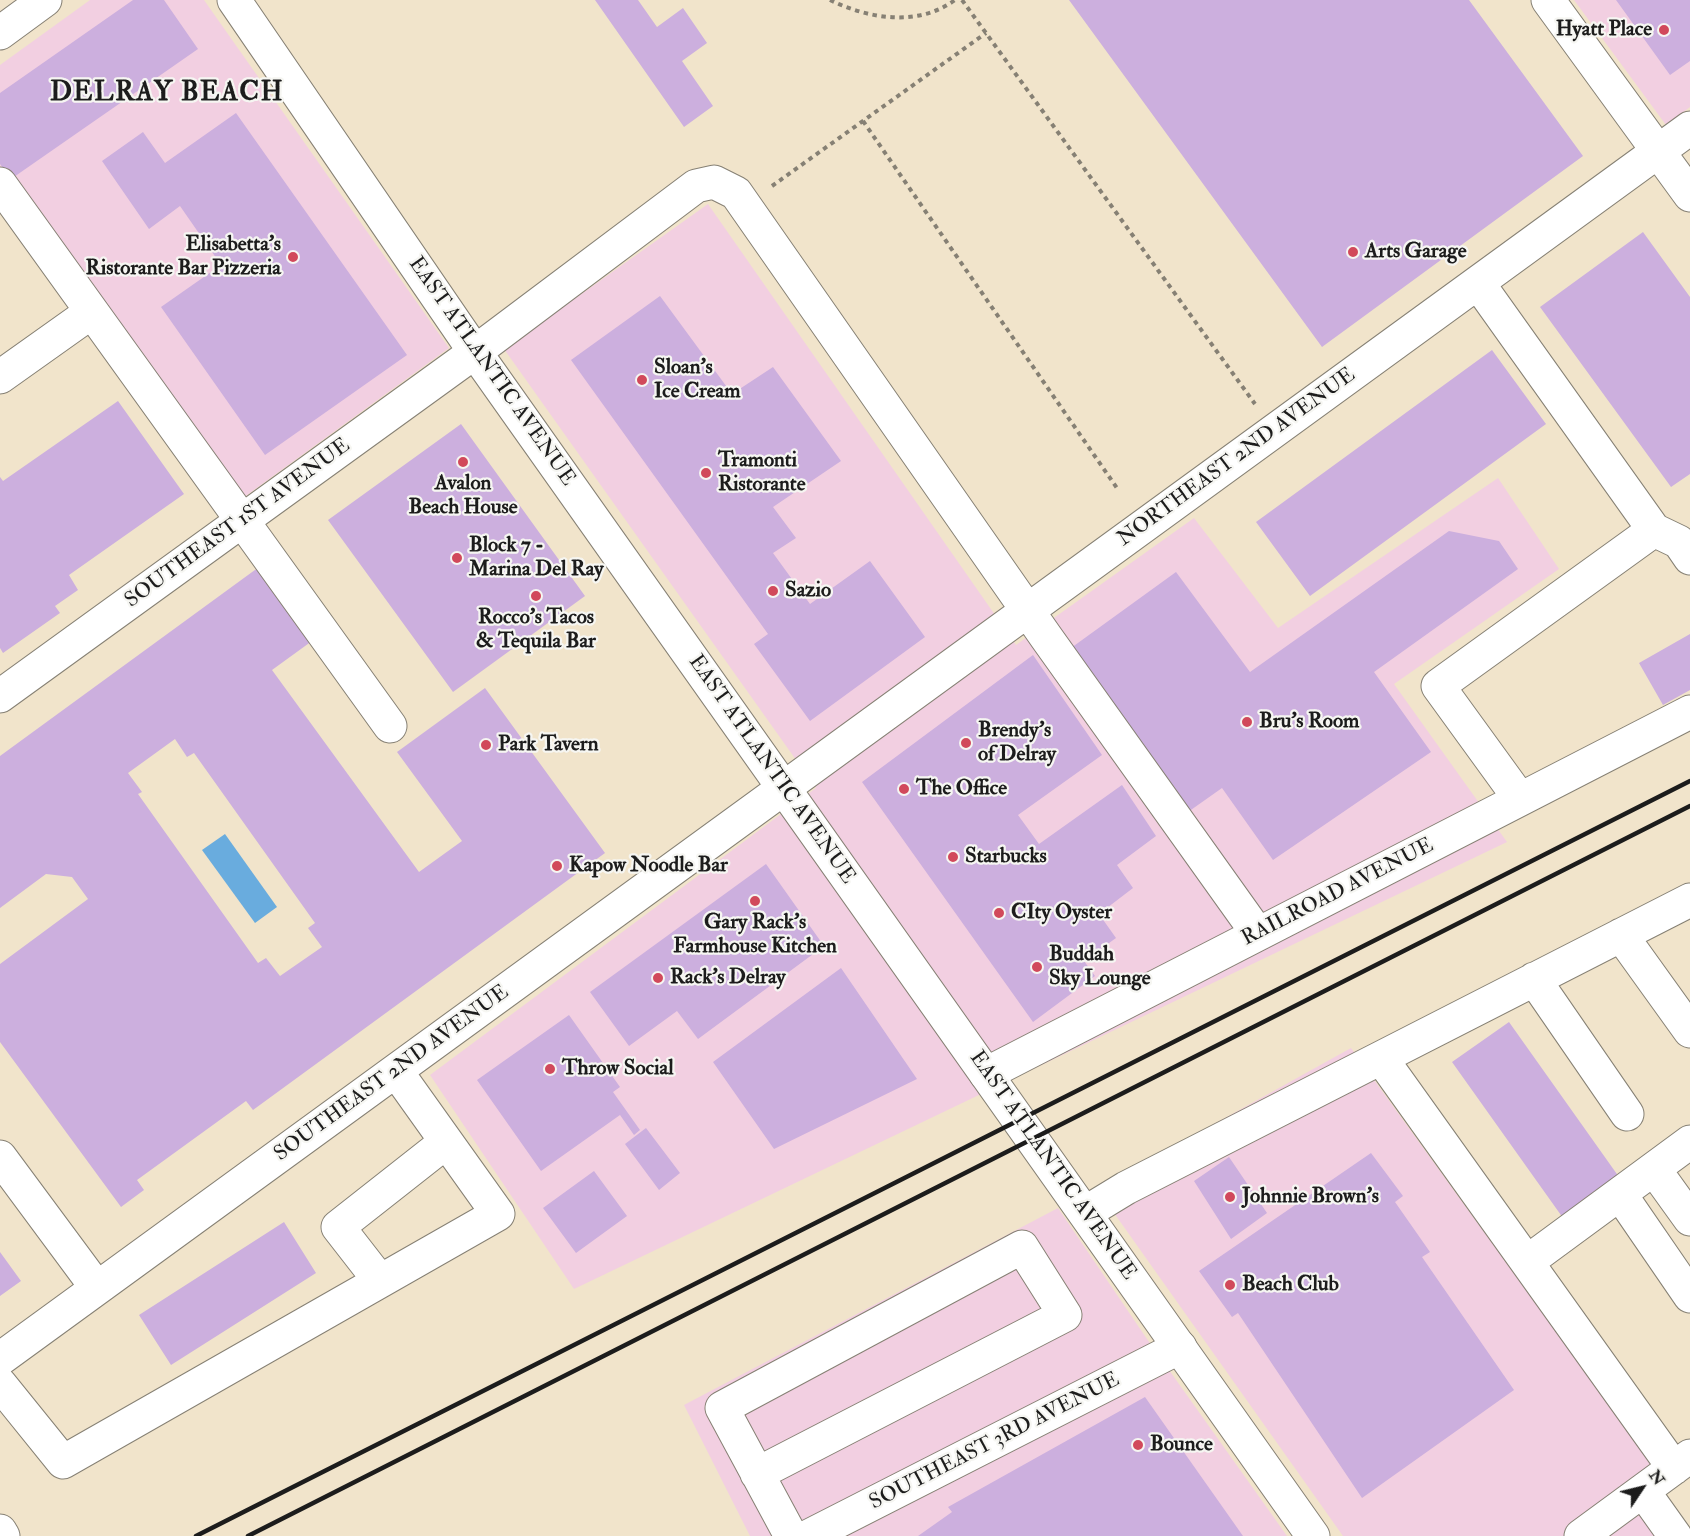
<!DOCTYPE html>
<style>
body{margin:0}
#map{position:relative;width:1690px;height:1536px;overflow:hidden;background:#f1e4cb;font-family:"IM FELL Double Pica",serif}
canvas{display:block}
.north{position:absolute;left:1612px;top:1458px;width:60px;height:60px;-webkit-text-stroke:4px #f6f6f2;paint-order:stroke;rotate:55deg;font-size:16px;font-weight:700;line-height:24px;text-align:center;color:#1c1c1c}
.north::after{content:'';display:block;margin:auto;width:21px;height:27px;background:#1c1c1c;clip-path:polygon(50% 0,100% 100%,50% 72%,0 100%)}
</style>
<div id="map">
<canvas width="1690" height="1536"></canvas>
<div class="north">N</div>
</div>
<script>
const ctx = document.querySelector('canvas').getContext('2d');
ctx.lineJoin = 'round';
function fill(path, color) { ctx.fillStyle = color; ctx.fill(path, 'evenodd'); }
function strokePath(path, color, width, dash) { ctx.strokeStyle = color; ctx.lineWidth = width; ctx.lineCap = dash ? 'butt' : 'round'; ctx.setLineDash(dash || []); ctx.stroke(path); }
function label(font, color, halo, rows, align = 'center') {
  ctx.font = font + ' "IM FELL Double Pica",serif'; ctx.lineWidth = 4.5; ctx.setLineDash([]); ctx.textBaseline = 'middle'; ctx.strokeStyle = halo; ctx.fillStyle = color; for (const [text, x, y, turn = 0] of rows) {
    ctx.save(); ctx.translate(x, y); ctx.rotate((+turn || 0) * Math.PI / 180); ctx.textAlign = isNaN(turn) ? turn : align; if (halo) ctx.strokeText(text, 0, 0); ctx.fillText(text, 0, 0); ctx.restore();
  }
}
fill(new Path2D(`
 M90 0H204L449 348 221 514 0 206V65Z
 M1574 0H1690V107L1666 125Z
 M708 204 1016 645 1194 518 1278 628 1498 478 1559 569 1394 684 1507 842 574 1289 430 1075 816 788 504 349Z
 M1351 1048 1651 1463 1629 1482 1667 1536H1343L1097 1189Z
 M1058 1208 1147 1339 1287 1536H750L684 1405Z`), '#f2cfe1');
fill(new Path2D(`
 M225 834 277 907 255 923 202 850Z`), '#69acde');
fill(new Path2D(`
 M133 0H164L198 49 11 179 0 164V93Z
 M595 0H638L657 27 683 8 707 43 682 61 713 106 684 127Z
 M1069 0H1469L1583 156 1322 347Z
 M1616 0H1690V61L1670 75Z
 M236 113 407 355 265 455 161 307 221 265 180 206 149 229 102 161 143 132 165 163Z
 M1643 232 1690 297V474L1671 487 1540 307Z
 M660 296 732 394 773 367 841 461 773 507 796 538 773 553 810 604 870 561 925 637 810 721 754 644 768 634 571 360Z
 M1492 350 1546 424 1310 596 1256 522Z
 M118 401 184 494 69 575 78 590 55 606 60 613 3 653 0 648V477L3 481Z
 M461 424 585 596 453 692 328 520Z
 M1449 531 1499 541 1518 569 1374 672 1431 752 1273 860 1222 788 1188 812 1071 648 1176 572 1250 672Z
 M259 567 312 641 272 670 419 872 462 841 397 752 485 688 605 853 253 1110 246 1101 137 1180 144 1190 121 1207 0 1042V964L88 899 72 877 46 874 0 908V756ZM175 739 187 757 194 753 315 923 308 928 322 947 280 976 266 958 258 963 138 794 142 792 128 773Z
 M1690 634V690L1663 705 1639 663Z
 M1033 655 1102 755 1018 815 1039 844 1122 785 1156 836 1117 865 1133 888 1099 914 1116 938 1084 961 1095 976 1033 1022 862 782Z
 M766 864 824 946 698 1039 677 1011 629 1046 590 992Z
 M841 968 917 1079 774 1149 713 1062Z
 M569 1015 620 1087 613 1092 640 1130 634 1135 620 1115 541 1171 477 1080Z
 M1509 1022 1619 1177 1563 1218 1452 1062Z
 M646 1128 680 1173 659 1190 625 1144Z
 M1371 1153 1403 1196 1395 1202 1430 1252 1422 1257 1514 1390 1362 1498 1238 1313 1232 1317 1199 1271Z
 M1229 1157 1267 1213 1231 1239 1194 1181Z
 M594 1171 627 1216 576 1253 543 1208Z
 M284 1222 316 1273 171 1365 139 1315Z
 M0 1252 21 1281 0 1296Z
 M1145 1397 1243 1536H918L952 1512 948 1507Z`), '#ccafde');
const minor = new Path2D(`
 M1548 0 1690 195
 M0 33 45 0
 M0 184 390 726
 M1478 283 1654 530 1679 542 1690 558
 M0 377 90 313
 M0 696 475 352 696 186 714 182 736 193 1046 637 1258 934
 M1520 799 1438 686 1654 530
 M1621 935 1690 1031
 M1534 979 1627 1114
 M1381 1058 1674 1468
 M986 1074 1690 712
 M0 1157 97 1288
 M1654 1169 1690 1219
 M1620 1194 1690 1296
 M1085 1213 1126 1188 1690 900
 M1527 1262 1690 1142
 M380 1281 338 1227 446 1142
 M0 1359 1690 128
 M0 1384 63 1462 498 1214 396 1071
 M757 1474 1065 1315 1022 1247 722 1408 791 1536
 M1643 1491 1675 1536
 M0 1531 3 1536
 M809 1536 1180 1347
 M1581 1536 1690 1456`);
const major = new Path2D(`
 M234 0 475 352 1313 1536`);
strokePath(minor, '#868074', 35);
strokePath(major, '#868074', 35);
strokePath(new Path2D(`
 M830 0C869 19 918 27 955 0
 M962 0 1255 404
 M863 121 1119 491
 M772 186 986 33`), '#868074', 4, [4.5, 4.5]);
strokePath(minor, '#fff', 33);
strokePath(major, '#fff', 33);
strokePath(new Path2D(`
 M196 1536 1690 781
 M248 1536 1690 806`), '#1c1c1c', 4.5);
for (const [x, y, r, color] of [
 [1664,30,6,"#d1495b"],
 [1353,252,6,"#d1495b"],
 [293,257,6,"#d1495b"],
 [642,380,6,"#d1495b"],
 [463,462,6,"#d1495b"],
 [706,473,6,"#d1495b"],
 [457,558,6,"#d1495b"],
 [773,591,6,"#d1495b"],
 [536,596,6,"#d1495b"],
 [1247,722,6,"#d1495b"],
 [966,743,6,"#d1495b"],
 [486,745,6,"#d1495b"],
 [904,789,6,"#d1495b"],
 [953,857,6,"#d1495b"],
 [557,866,6,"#d1495b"],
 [755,901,6,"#d1495b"],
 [999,913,6,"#d1495b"],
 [1037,967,6,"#d1495b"],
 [658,978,6,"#d1495b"],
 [550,1069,6,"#d1495b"],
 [1230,1197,6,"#d1495b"],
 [1230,1285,6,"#d1495b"],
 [1138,1445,6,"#d1495b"]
]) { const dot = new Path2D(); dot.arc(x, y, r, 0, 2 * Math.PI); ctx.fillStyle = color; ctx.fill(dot); strokePath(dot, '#f6f6f2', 2); }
label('bold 21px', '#1c1c1c', '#f6f6f2', [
 ["Hyatt Place",1652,30,"right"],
 ["Elisabetta's",281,245,"right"],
 ["Ristorante Bar Pizzeria",281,269,"right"],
 ["Arts Garage",1365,252],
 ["Sloan's",654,368],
 ["Ice Cream",654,392],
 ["Tramonti",718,461],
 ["Ristorante",718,485],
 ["Avalon",463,484,"center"],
 ["Beach House",463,508,"center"],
 ["Block 7 -",469,546],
 ["Marina Del Ray",469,570],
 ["Sazio",785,591],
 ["Rocco's Tacos",536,618,"center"],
 ["& Tequila Bar",536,642,"center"],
 ["Bru's Room",1259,722],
 ["Brendy's",978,731],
 ["of Delray",978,755],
 ["Park Tavern",498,745],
 ["The Office",916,789],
 ["Starbucks",965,857],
 ["Kapow Noodle Bar",569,866],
 ["CIty Oyster",1011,913],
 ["Gary Rack's",755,923,"center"],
 ["Farmhouse Kitchen",755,947,"center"],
 ["Buddah",1049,955],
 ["Sky Lounge",1049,979],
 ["Rack's Delray",670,978],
 ["Throw Social",562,1069],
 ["Johnnie Brown's",1242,1197],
 ["Beach Club",1242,1285],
 ["Bounce",1150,1445]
], 'left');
label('21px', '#1c1c1c', '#f6f6f2', [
 ["EAST ATLANTIC AVENUE",491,372,55],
 ["NORTHEAST 2ND AVENUE",1237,458,-36],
 ["SOUTHEAST 1ST AVENUE",238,524,-36],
 ["EAST ATLANTIC AVENUE",771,770,55],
 ["RAILROAD AVENUE",1338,893,-27],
 ["SOUTHEAST 2ND AVENUE",392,1074,-36],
 ["EAST ATLANTIC AVENUE",1052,1166,55],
 ["SOUTHEAST 3RD AVENUE",995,1442,-27]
]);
ctx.letterSpacing = '1.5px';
label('bold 27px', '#1c1c1c', '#f6f6f2', [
 ["DELRAY BEACH",167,94]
]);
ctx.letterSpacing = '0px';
</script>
